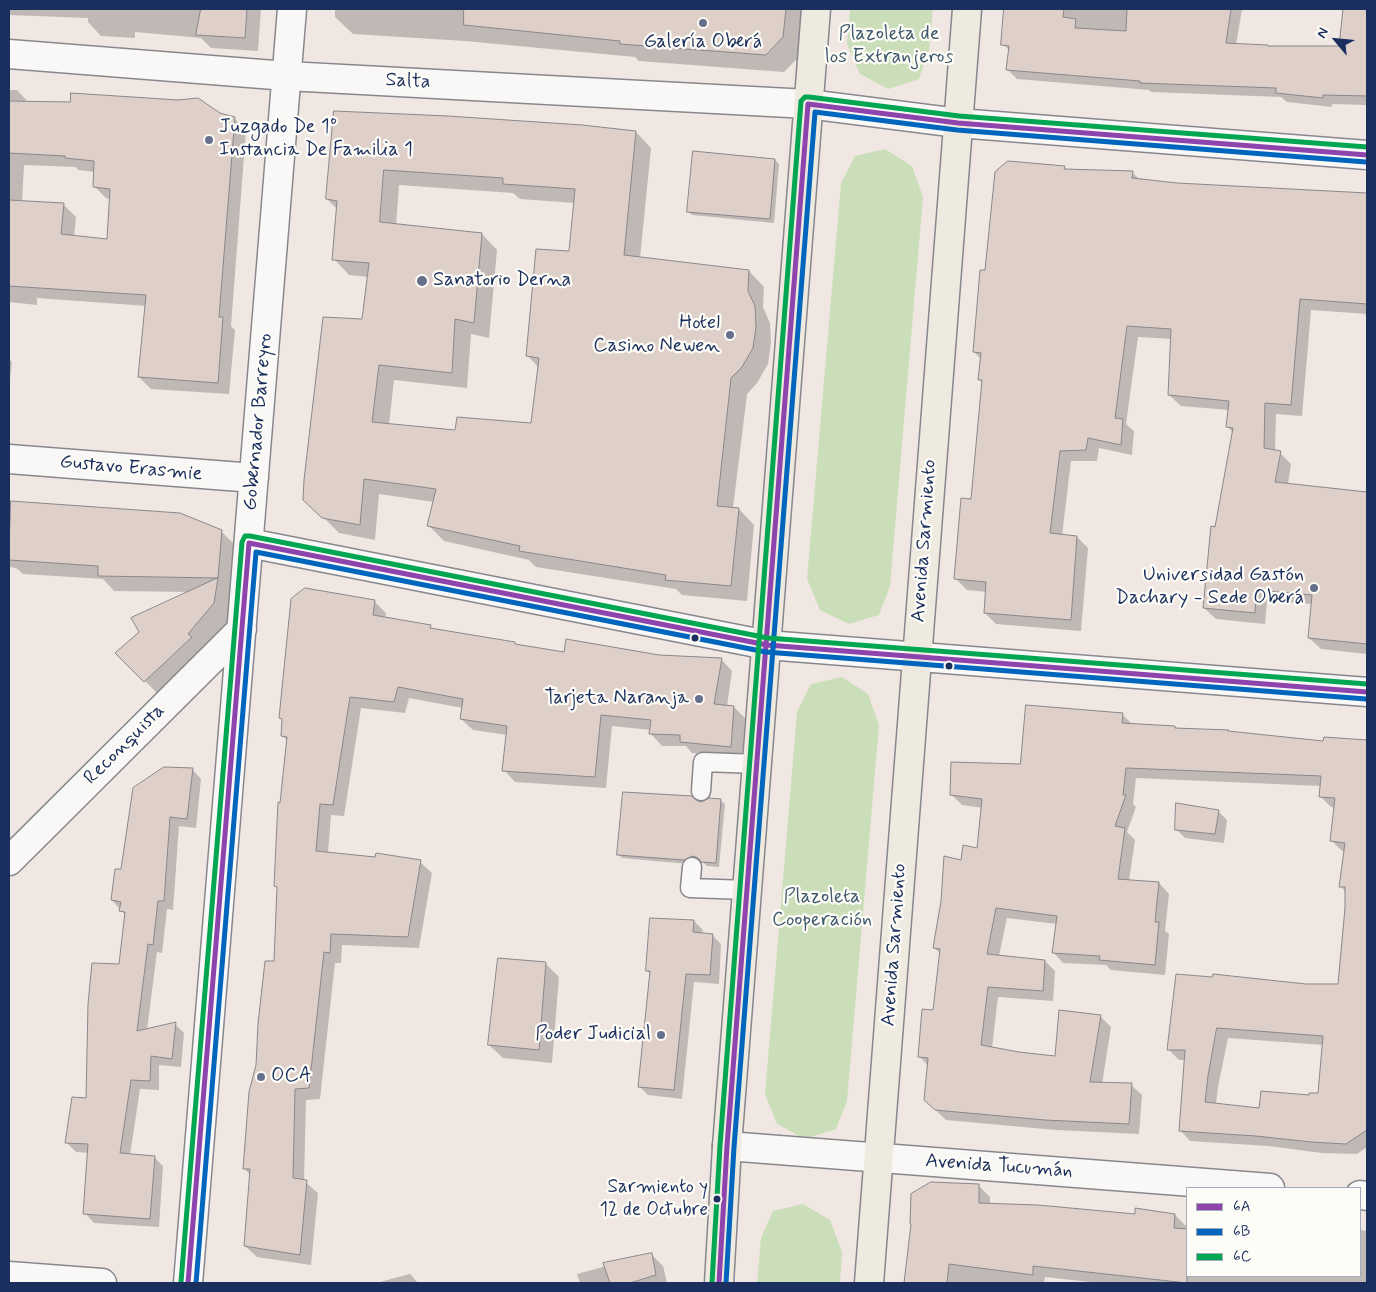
<!DOCTYPE html>
<meta charset="utf-8">
<style>
body{margin:0}
#map{position:relative;width:1376px;height:1292px;overflow:hidden;background:#f1e7e2;font-family:Mynerve,sans-serif}
canvas{display:block}
.frame{position:absolute;inset:0;border:10px solid #1b2f5e;pointer-events:none}
.legend{position:absolute;left:1186px;top:1187px;width:175px;height:90px;box-sizing:border-box;background:#fdfcf7;border:1px solid #a3aaba;margin:0;padding:6px 9px;list-style:none;font-size:15px;color:#1b2f5e}
.legend li{display:flex;align-items:center;gap:10px;height:25px}
.legend b{width:25px;border:1px solid #a3aaba}
.north{position:absolute;left:1311px;top:15px;width:50px;height:50px;-webkit-text-stroke:4px #fdfcf7;paint-order:stroke;rotate:298deg;font-size:14px;font-weight:700;line-height:20px;text-align:center;color:#1b2f5e}
.north::after{content:'';display:block;margin:auto;width:18px;height:22px;background:#1b2f5e;clip-path:polygon(50% 0,100% 100%,50% 72%,0 100%)}
</style>
<div id="map">
<canvas width="1376" height="1292"></canvas>
<div class="frame"></div>
<ul class="legend">
<li><b style="height:6px;background:#8e44ad"></b>6A</li>
<li><b style="height:6px;background:#0065bd"></b>6B</li>
<li><b style="height:6px;background:#00a651"></b>6C</li>
</ul>
<div class="north">N</div>
</div>
<script>
const ctx = document.querySelector('canvas').getContext('2d');
ctx.lineJoin = 'round';
function fill(path, color) { ctx.fillStyle = color; ctx.fill(path, 'evenodd'); }
function strokePath(path, color, width, dash) { ctx.strokeStyle = color; ctx.lineWidth = width; ctx.lineCap = dash ? 'butt' : 'round'; ctx.setLineDash(dash || []); ctx.stroke(path); }
function label(font, color, halo, rows, align = 'center') {
  ctx.font = font + ' Mynerve,sans-serif'; ctx.lineWidth = 4.5; ctx.setLineDash([]); ctx.textBaseline = 'middle'; ctx.strokeStyle = halo; ctx.fillStyle = color; for (const [text, x, y, turn = 0] of rows) {
    ctx.save(); ctx.translate(x, y); ctx.rotate((+turn || 0) * Math.PI / 180); ctx.textAlign = isNaN(turn) ? turn : align; if (halo) ctx.strokeText(text, 0, 0); ctx.fillText(text, 0, 0); ctx.restore();
  }
}
fill(new Path2D(`
 M850 9H933L929 50 919 79 888 89 860 74 847 44Z
 M885 149 912 166 923 197 890 586 879 615 849 624 820 610 807 579 841 183 855 156Z
 M842 677 868 694 879 725 847 1101 836 1129 805 1139 777 1124 765 1094 797 712 811 684Z
 M803 1204 830 1220 842 1252 840 1283H757L761 1238 773 1211Z`), '#cadfb9');
fill(new Path2D(`
 M9 9H261L258 51 211 48 201 38 135 32V38L101 36 88 22V18L9 15Z
 M335 9H804L801 55 784 72 639 61 635 57 465 41 353 34 335 17Z
 M1006 9H1242L1236 45 1269 47H1340L1344 9H1367V105L1332 104V107L1287 102 1281 97 1151 92 1149 90 1017 79 1007 69 1010 51 1003 44Z
 M9 90H17L29 103 219 114 234 118 246 130 231 326 235 330 229 394 151 389 139 377 147 306 37 298V305L9 302ZM24 165 76 167 78 170 95 172 94 186 106 198 110 199 108 240 74 237 76 217 64 205 22 202Z
 M335 112 636 132 651 148 640 258 749 271 764 287 763 307 770 323 771 343 768 364 757 383 747 394 733 508 739 509 754 525 747 601 682 595 676 589 536 567 529 560 444 541 428 525 434 502 379 494 375 540 339 533 321 515 363 320 369 277 349 275 334 259 338 210 327 199ZM399 185 513 193 520 199 575 203 570 252 527 355 539 368 533 424 456 432 389 425 394 380 467 388 471 334 489 338 497 250 482 234 396 225Z
 M775 160 779 164 774 223 692 215 688 211Z
 M1064 168 1067 170 1133 173 1140 180 1177 184 1367 194V314L1311 310 1302 416 1276 414 1275 451 1280 453 1291 464 1288 484 1367 494V654L1321 649 1309 638 1313 604 1267 601 1265 624 1216 619 1204 608 1216 528 1233 433 1227 426 1229 410 1181 406 1169 395 1172 339 1138 337 1126 424 1134 431 1132 455 1099 448 1097 461H1071L1062 536 1077 537 1088 548 1081 631 996 624 985 613 987 592 967 590 956 579 972 500 983 383 979 379 981 359 974 352 986 272Z
 M9 359 12 362 9 389Z
 M9 516 221 531 236 546 230 620 161 697 117 653 191 592 114 591 103 579 23 574 16 568 9 567Z
 M374 601 386 613 385 618 430 626 433 630 514 643 518 646 565 653 721 659 732 671 727 706 734 707 745 718 742 758 692 753 686 746H662L651 734V730L612 726 606 788 515 782 504 770 508 735 473 730 461 719 463 708 409 698 405 713 361 708 344 816 331 815 328 853 420 862 432 873 419 948 342 945 341 963H335L320 1099 306 1100 304 1181 318 1193 311 1265 257 1257 245 1246 250 1175 244 1168 257 1065 275 962 278 889 275 886 288 741 282 736 283 721 280 718Z
 M1122 714 1132 724 1175 727 1177 729 1325 742V738L1367 741V1147L1357 1154 1322 1153 1268 1146 1190 1141 1180 1130 1186 1060H1179L1168 1049 1306 986 1339 985 1346 892 1340 886 1345 851H1342L1331 840 1335 808 1331 807 1321 797V786L1136 778 1133 804 1136 807 1127 832 1135 840 1129 881 1159 883 1169 894 1165 931 1169 934 1165 975 1111 970 1106 965 1063 963 1053 952 1057 924 1007 918 999 956 1045 961 1055 971 1053 1001 998 997 992 1048 1018 1053 1056 1057 1100 1016 1111 1027 1102 1084 1131 1085 1142 1095 1139 1134 1056 1130 946 1120 925 1100 928 1066 920 1057 934 1011 941 954 934 948 962 862 978 849 983 808 962 805 951 794 1021 766ZM1228 1038 1324 1045 1319 1095 1260 1110 1216 1104 1218 1087Z
 M192 769 201 779 196 828 179 826 173 910 167 909 162 953 157 952 147 1030 175 1024 184 1033 181 1067 159 1065V1090L140 1089 130 1155 154 1157 163 1166 159 1227 94 1223 85 1213 89 1153 76 1152 67 1143 87 1099 120 965 126 916 112 900 122 870Z
 M720 800 725 804 719 867 707 866 703 862 697 860 689 864 622 858 618 854 700 803Z
 M1218 811 1227 820 1224 843 1185 838 1176 829Z
 M694 921 703 930 702 934 712 935 721 944 719 984 694 982 682 1099 648 1095 639 1086 651 974 647 971Z
 M545 963 559 977 552 1063 503 1058 489 1045Z
 M979 1186 990 1197V1204L1136 1215H1175L1187 1227V1276H1360V1230L1367 1231V1283H1098L1045 1277 1044 1283H906L912 1225Z
 M651 1254 663 1266 667 1283H580L577 1274Z
 M410 1274 418 1283H376Z`), '#0003');
const building = new Path2D(`
 M201 9H247L245 38 196 35Z
 M464 9H786L783 37 766 55 620 44V41L464 25Z
 M1004 9H1064L1063 17 1076 19 1075 28 1126 31 1127 9H1231L1226 43 1268 45V46H1339L1343 9H1367V96L1323 95V98L1276 93V88L1140 83V81L1006 70 1009 46 1001 45Z
 M71 93 178 100 198 98 220 113 235 117 219 317H223L218 383 138 377 146 295 9 286V200L64 203 61 234 107 239 110 189 93 187 94 161 65 158V156L9 153V101L70 102Z
 M334 111 448 116 582 125 636 131 624 255 749 270 748 291 755 306 756 327 753 348 742 367 731 378 717 506 739 508 731 586 665 580 666 575 519 551 520 546 427 526 436 489 364 479 360 525 322 518 303 500 304 480 323 317 362 319 369 263 332 260 337 201 326 199ZM384 170 503 178V184L575 189 569 251 536 249 526 356 539 358 531 423 457 417 455 430 372 422 379 365 452 373 455 319 474 323 482 233 380 222Z
 M693 151 775 159 770 219 687 212Z
 M1008 161 1065 166 1064 169 1133 171 1132 178 1177 183 1367 193V304L1300 299 1291 405 1265 403 1264 448 1281 451 1275 482 1367 492V644L1308 638 1312 595 1256 590 1255 613 1203 608 1211 526 1215 527 1233 428 1226 427 1229 401 1168 395 1171 329 1127 326 1115 418 1123 419 1121 445 1088 438 1086 450 1060 451 1050 533 1077 536 1071 620 984 613 986 582 954 579 961 498 971 499 982 380H978L981 353 973 352 980 270H985L995 172Z
 M11 501 180 513 222 530 218 578 98 576V566L9 560Z
 M218 578 214 603 188 634 192 637 144 682 115 653 139 632 131 618Z
 M305 588 375 600 373 615 431 625 430 628 515 642V644L564 652 566 639 659 655 722 658 714 704 734 706 731 747 680 742V735L649 734 651 720 601 715 595 777 502 771 507 726 460 719 463 699 398 687 394 702 350 697 333 805 320 804 316 851 375 857 376 853 421 860 408 937 331 934 330 953 324 952 309 1088 295 1089 293 1178 307 1180 300 1255 244 1246 250 1169H243L249 1092 256 1065 258 1024 265 961H274L277 887 274 886 278 802 280 803 287 737 281 736 282 719 279 718 291 599Z
 M1026 705 1123 713 1122 723 1175 726V728L1229 730 1228 731 1323 741 1324 737 1367 740V1130L1346 1144 1311 1142 1256 1136 1179 1131 1185 1050H1167L1176 974 1212 977 1213 974 1306 984H1338L1345 908V887H1339L1345 843 1330 841 1335 798 1319 797 1321 776 1126 768 1123 795H1126L1115 826 1125 828 1118 879 1159 882 1155 922H1159L1155 965 1099 960 1100 956 1052 953 1057 916 996 908 987 954 1045 960 1043 991 988 987 981 1045 1019 1052 1055 1056 1059 1010 1101 1015 1090 1082 1132 1083 1129 1124 1045 1120 935 1110 924 1100 928 1058 918 1057 922 1009 933 1010 940 949 933 948 941 901 944 856 961 860 963 845 977 848 982 799 950 795 951 762 1020 764ZM1217 1028 1323 1036 1318 1093H1309V1095L1261 1091 1259 1108 1205 1102 1208 1076Z
 M164 767 193 768 187 819 170 817 164 901H158L153 945 148 944 137 1031 176 1022 172 1059 151 1056 150 1081 131 1080 120 1153 155 1156 150 1219 83 1214 88 1144 65 1143 72 1097 86 1098 88 1004 92 963 119 964 125 912 119 911 121 902 111 900 115 869H121L133 788Z
 M623 792 692 796 696 800 701 802 709 798 721 799 716 863 701 862 698 858 693 856 684 860 617 855Z
 M1176 803 1219 810 1215 834 1175 830Z
 M650 918 694 920 693 932 713 934 710 975 686 974 674 1090 638 1087 650 971H646Z
 M498 958 546 962 539 1050 488 1045Z
 M931 1182 979 1184V1203L1038 1205 1135 1214V1208L1175 1214 1174 1228 1187 1229V1283L1033 1266V1275L949 1264 947 1283H904L911 1224H910L911 1194Z
 M652 1253 656 1275 630 1283H610L603 1263Z`);
fill(building, '#dfcfc9');
strokePath(building, '#87878d', 1);
const lane = new Path2D(`
 M701 791 703 762 758 764
 M692 867 690 888 747 890`);
const street = new Path2D(`
 M9 54 287 76 808 104 958 123 1367 155
 M9 459 254 478
 M249 543 767 645 1367 692
 M9 861 242 629
 M9 1276 102 1283
 M188 1283 292 9`);
const secondary = new Path2D(`
 M727 1146 1270 1188
 M1360 1195 1367 1196`);
const primary = new Path2D(`
 M719 1283 727 1146 816 9
 M869 1283 967 9`);
strokePath(lane, '#87878d', 21);
strokePath(street, '#87878d', 31);
strokePath(secondary, '#87878d', 31);
strokePath(primary, '#87878d', 31);
strokePath(lane, '#faf8f6', 18);
strokePath(street, '#faf8f6', 28);
strokePath(secondary, '#faf8f6', 28);
strokePath(primary, '#efeadf', 28);
strokePath(new Path2D(`
 M188 1283 249 543 767 645 1367 692
 M719 1283 727 1146 808 104 958 123 1367 155`), '#8e44ad', 5);
strokePath(new Path2D(`
 M196 1283 256 552 766 652 1366 699
 M726 1283 734 1147 815 112 957 130 1366 162`), '#0065bd', 5);
strokePath(new Path2D(`
 M181 1282 242 542 245 536H250L768 638 1367 684
 M712 1283 720 1145 801 101 805 97H809L959 116 1367 147`), '#00a651', 5);
for (const [x, y, r, color] of [
 [703,23,5,"#666f8c"],
 [209,140,5,"#666f8c"],
 [422,281,6,"#666f8c"],
 [730,335,5,"#666f8c"],
 [1314,588,5,"#666f8c"],
 [695,638,4.5,"#1b2f5e"],
 [949,666,4.5,"#1b2f5e"],
 [699,699,5,"#666f8c"],
 [661,1035,5,"#666f8c"],
 [261,1077,5,"#666f8c"],
 [717,1199,4.5,"#1b2f5e"]
]) { const dot = new Path2D(); dot.arc(x, y, r, 0, 2 * Math.PI); ctx.fillStyle = color; ctx.fill(dot); strokePath(dot, '#fdfcf7', 2); }
label('19px', '#1b2f5e', '#fdfcf7', [
 ["Sarmiento y",708,1188],
 ["12 de Octubre",708,1211]
], 'right');
label('20px', '#3f596c', '#fdfcf7', [
 ["Plazoleta de",889,35],
 ["los Extranjeros",889,58],
 ["Plazoleta",822,898],
 ["Cooperación",822,921]
]);
label('20px', '#1b2f5e', '#fdfcf7', [
 ["Galería Oberá",703,43,"center"],
 ["Juzgado De 1º",219,128,"left"],
 ["Instancia De Familia 1",219,151,"left"],
 ["Sanatorio Derna",433,281,"left"],
 ["Hotel",720,324],
 ["Casino Newen",720,347],
 ["Universidad Gastón",1304,576],
 ["Dachary - Sede Oberá",1304,599],
 ["Tarjeta Naranja",689,699],
 ["Poder Judicial",651,1035],
 ["OCA",271,1077,"left"]
], 'right');
label('20px', '#1b2f5e', '#fdfcf7', [
 ["Salta",408,82,3],
 ["Gobernador Barreyro",259,422,-85],
 ["Gustavo Erasmie",131,469,5],
 ["Avenida Sarmiento",925,541,-86],
 ["Reconquista",125,745,-45],
 ["Avenida Sarmiento",895,945,-86],
 ["Avenida Tucumán",999,1167,4]
]);
</script>
